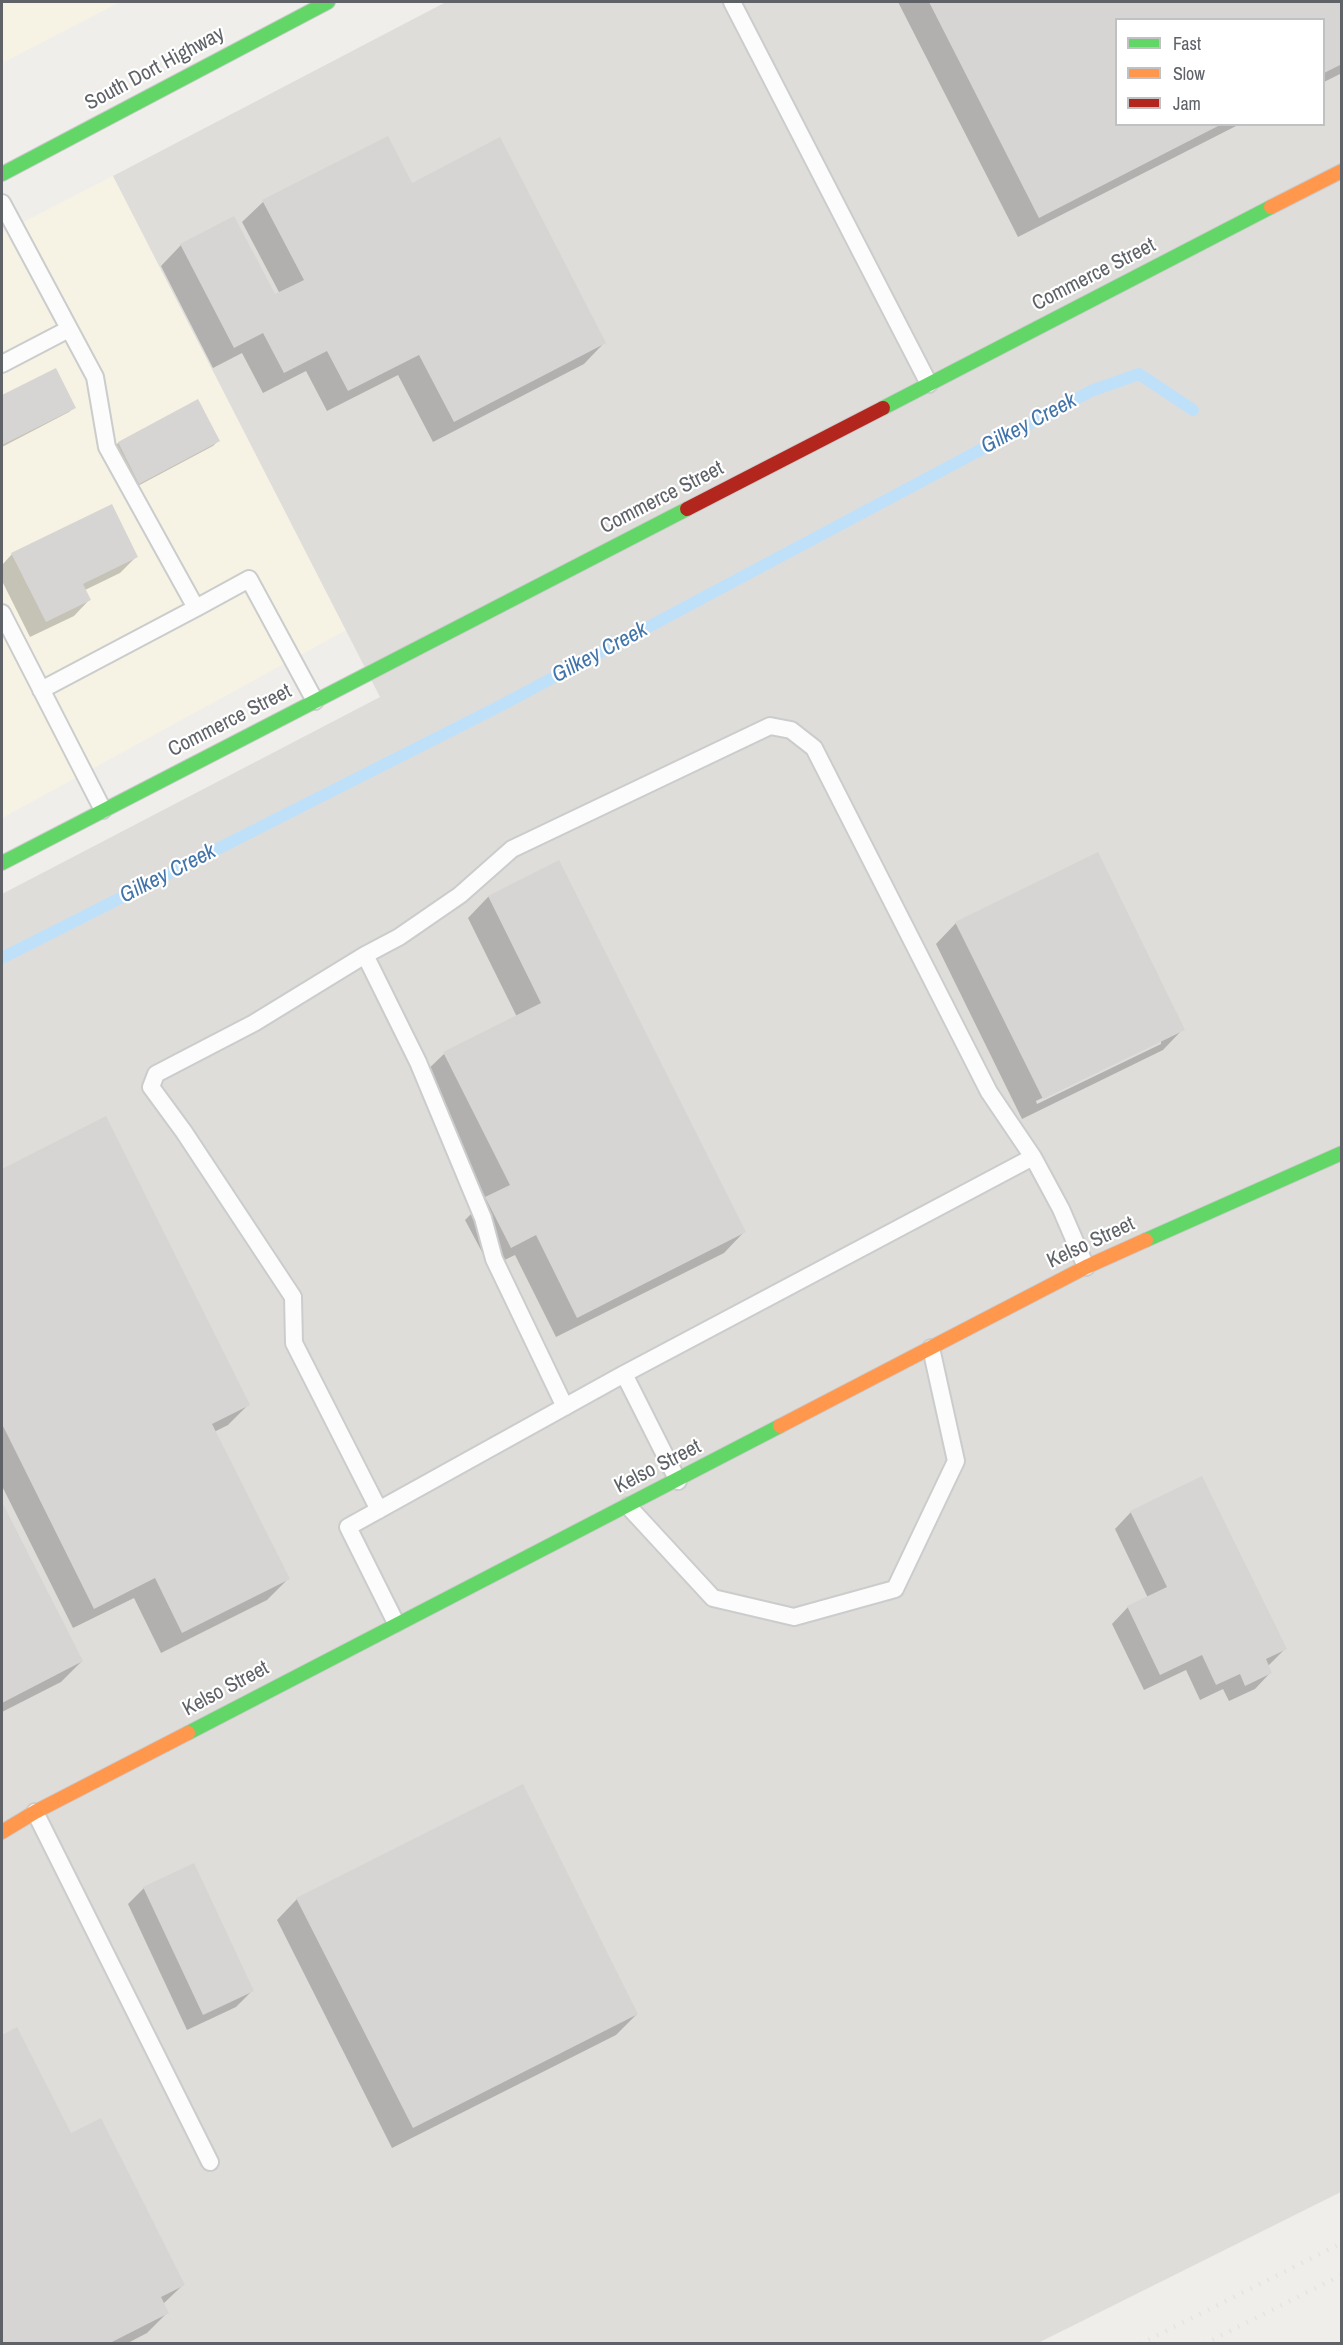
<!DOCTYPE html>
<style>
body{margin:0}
#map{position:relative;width:1343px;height:2345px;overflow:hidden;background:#efeeea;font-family:"Archivo Narrow",sans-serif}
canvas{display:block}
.frame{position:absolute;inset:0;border:3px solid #5f6368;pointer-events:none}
.legend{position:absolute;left:1115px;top:18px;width:210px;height:108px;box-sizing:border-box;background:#fff;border:2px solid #bfc1c3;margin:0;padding:8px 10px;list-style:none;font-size:18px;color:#5f6368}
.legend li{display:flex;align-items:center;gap:12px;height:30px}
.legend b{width:30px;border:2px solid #bfc1c3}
</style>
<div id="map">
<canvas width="1343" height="2345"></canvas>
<div class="frame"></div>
<ul class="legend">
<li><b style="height:8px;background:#63d668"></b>Fast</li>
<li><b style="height:8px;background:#ff974d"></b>Slow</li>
<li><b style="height:8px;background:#b3261e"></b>Jam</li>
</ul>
</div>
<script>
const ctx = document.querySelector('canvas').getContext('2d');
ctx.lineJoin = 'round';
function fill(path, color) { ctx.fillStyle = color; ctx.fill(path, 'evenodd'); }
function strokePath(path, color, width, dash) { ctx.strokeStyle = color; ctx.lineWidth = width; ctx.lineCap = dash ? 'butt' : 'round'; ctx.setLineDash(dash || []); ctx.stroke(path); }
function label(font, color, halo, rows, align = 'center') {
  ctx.font = font + ' "Archivo Narrow",sans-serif'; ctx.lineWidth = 4.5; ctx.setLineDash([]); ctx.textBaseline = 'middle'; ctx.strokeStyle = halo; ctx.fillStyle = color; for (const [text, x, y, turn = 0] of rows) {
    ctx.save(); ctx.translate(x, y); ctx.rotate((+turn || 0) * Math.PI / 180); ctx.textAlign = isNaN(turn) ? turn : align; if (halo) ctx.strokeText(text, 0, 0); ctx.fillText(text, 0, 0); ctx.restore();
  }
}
fill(new Path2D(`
 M2 2H120L4 62 2 56Z
 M113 176 346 630 2 818V233Z`), '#f7f3e4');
fill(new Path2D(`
 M446 2H1341V2192L1038 2343 2 2344V894L380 697 113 176ZM1116 20H1324V124H1116Z`), '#dfddda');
fill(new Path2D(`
 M898 2H1342V73L1324 82V20H1116V124H1240L1018 237Z
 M411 185 604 343 584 364 433 442 398 375 327 411 306 371 263 393 242 353 213 368 161 266 181 245 274 296 280 294 242 222 263 202Z
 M55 370 74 407 69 412 2 447V397Z
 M198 401 218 441 213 446 134 488 113 448 118 443Z
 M12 554 136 557 120 573 85 590 90 599 74 616 30 637 2 581V565Z
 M558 862 744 1232 724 1253 556 1337 515 1255 490 1267 465 1220 486 1199 423 1074 444 1054 517 1017 468 918 488 897Z
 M956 923 1183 1029 1163 1050 1022 1119 936 944ZM1161 1040V1044L1037 1104 1036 1101Z
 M105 1118 249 1404 228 1425 214 1432 288 1579 267 1600 161 1653 134 1598 73 1628 2 1486V1170Z
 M1202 1478 1285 1649 1268 1666 1271 1672 1255 1689 1229 1701 1223 1689 1200 1700 1186 1670 1144 1690 1112 1624 1128 1607 1148 1598 1115 1529 1131 1512Z
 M2 1506 82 1661 61 1682 2 1712Z
 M144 1888 252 1991 236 2007 187 2030 128 1904Z
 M297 1899 637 2014 616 2035 392 2148 277 1920Z
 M17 2029 70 2135 183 2285 163 2304 168 2312 147 2333 126 2344H2V2037Z`), '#0003');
strokePath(new Path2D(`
 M2 958 500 706 1091 391 1139 374 1193 410`), '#bfe0f9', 12);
fill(new Path2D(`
 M929 2H1342V64L1324 73V20H1116V124H1222L1039 218Z
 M388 136 412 183 500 137 606 343 454 422 419 355 348 391 327 351 284 373 263 333 234 348 180 244 234 216 275 294 304 280 262 200Z
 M56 368 76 408 2 445V395Z
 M198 399 220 441 139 484 118 442Z
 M112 504 138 557 83 584 91 600 46 622 11 553Z
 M1098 852 1185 1030 1043 1099 955 922Z
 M559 860 746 1232 577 1318 536 1235 511 1248 485 1197 510 1185 443 1052 541 1003 488 896Z
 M106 1116 250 1405 212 1424 290 1579 182 1633 155 1578 94 1609 2 1424V1169Z
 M1202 1476 1287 1649 1266 1659 1272 1673 1245 1686 1240 1674 1216 1685 1202 1655 1160 1675 1127 1606 1167 1587 1130 1511Z
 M2 1502 83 1661 2 1703Z
 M523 1784 638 2014 413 2128 296 1898Z
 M194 1863 254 1991 203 2015 143 1887Z
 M17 2027 71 2133 101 2118 185 2285 161 2297 169 2313 108 2344H2V2035Z`), '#d6d5d3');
const lane = new Path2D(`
 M732 2 929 384
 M2 203 95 377 107 447 196 608 41 690
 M2 364 69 329
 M196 608 249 579 315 701
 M2 613 103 810
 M365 955 418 1062 483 1218 494 1259 565 1407
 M678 1481 624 1374 1033 1157 1061 1209 1086 1267
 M628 1506 713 1598 794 1617 895 1589 956 1461 931 1348
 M379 1510 294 1343 293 1297 184 1132 151 1087 156 1074 254 1023 365 955 399 937 460 895 512 849 770 726 791 730 814 748 989 1092 1033 1157
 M396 1623 348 1527 624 1374
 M35 1812 210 2162`);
const fast = new Path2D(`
 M2 174 328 2
 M883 408 1271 207
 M2 863 687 509
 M1146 1240 1342 1153
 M188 1733 780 1426`);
const slow = new Path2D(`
 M1271 207 1342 171
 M780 1426 1086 1267 1146 1240
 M2 1832 35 1812 188 1733`);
const jam = new Path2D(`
 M687 509 883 408`);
strokePath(lane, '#cbcccc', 20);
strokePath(fast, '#cacacb', 16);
strokePath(slow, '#cacacb', 16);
strokePath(jam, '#cacacb', 16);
strokePath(lane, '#fdfcfc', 16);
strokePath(fast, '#63d668', 14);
strokePath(slow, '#ff974d', 14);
strokePath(jam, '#b3261e', 14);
strokePath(new Path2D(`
 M1140 2344 1342 2243
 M1204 2344 1342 2275`), '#e4e4e4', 4.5, [1.5, 8]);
label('21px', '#5f6368', '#fff', [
 ["South Dort Highway",155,69,-28],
 ["Commerce Street",1094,275,-27],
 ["Commerce Street",662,498,-27],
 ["Commerce Street",230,721,-27],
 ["Kelso Street",1091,1243,-25],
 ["Kelso Street",658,1467,-27],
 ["Kelso Street",226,1689,-28]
]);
label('italic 22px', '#4174aa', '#fff', [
 ["Gilkey Creek",1029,424,-28],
 ["Gilkey Creek",600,653,-28],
 ["Gilkey Creek",168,874,-27]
]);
</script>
